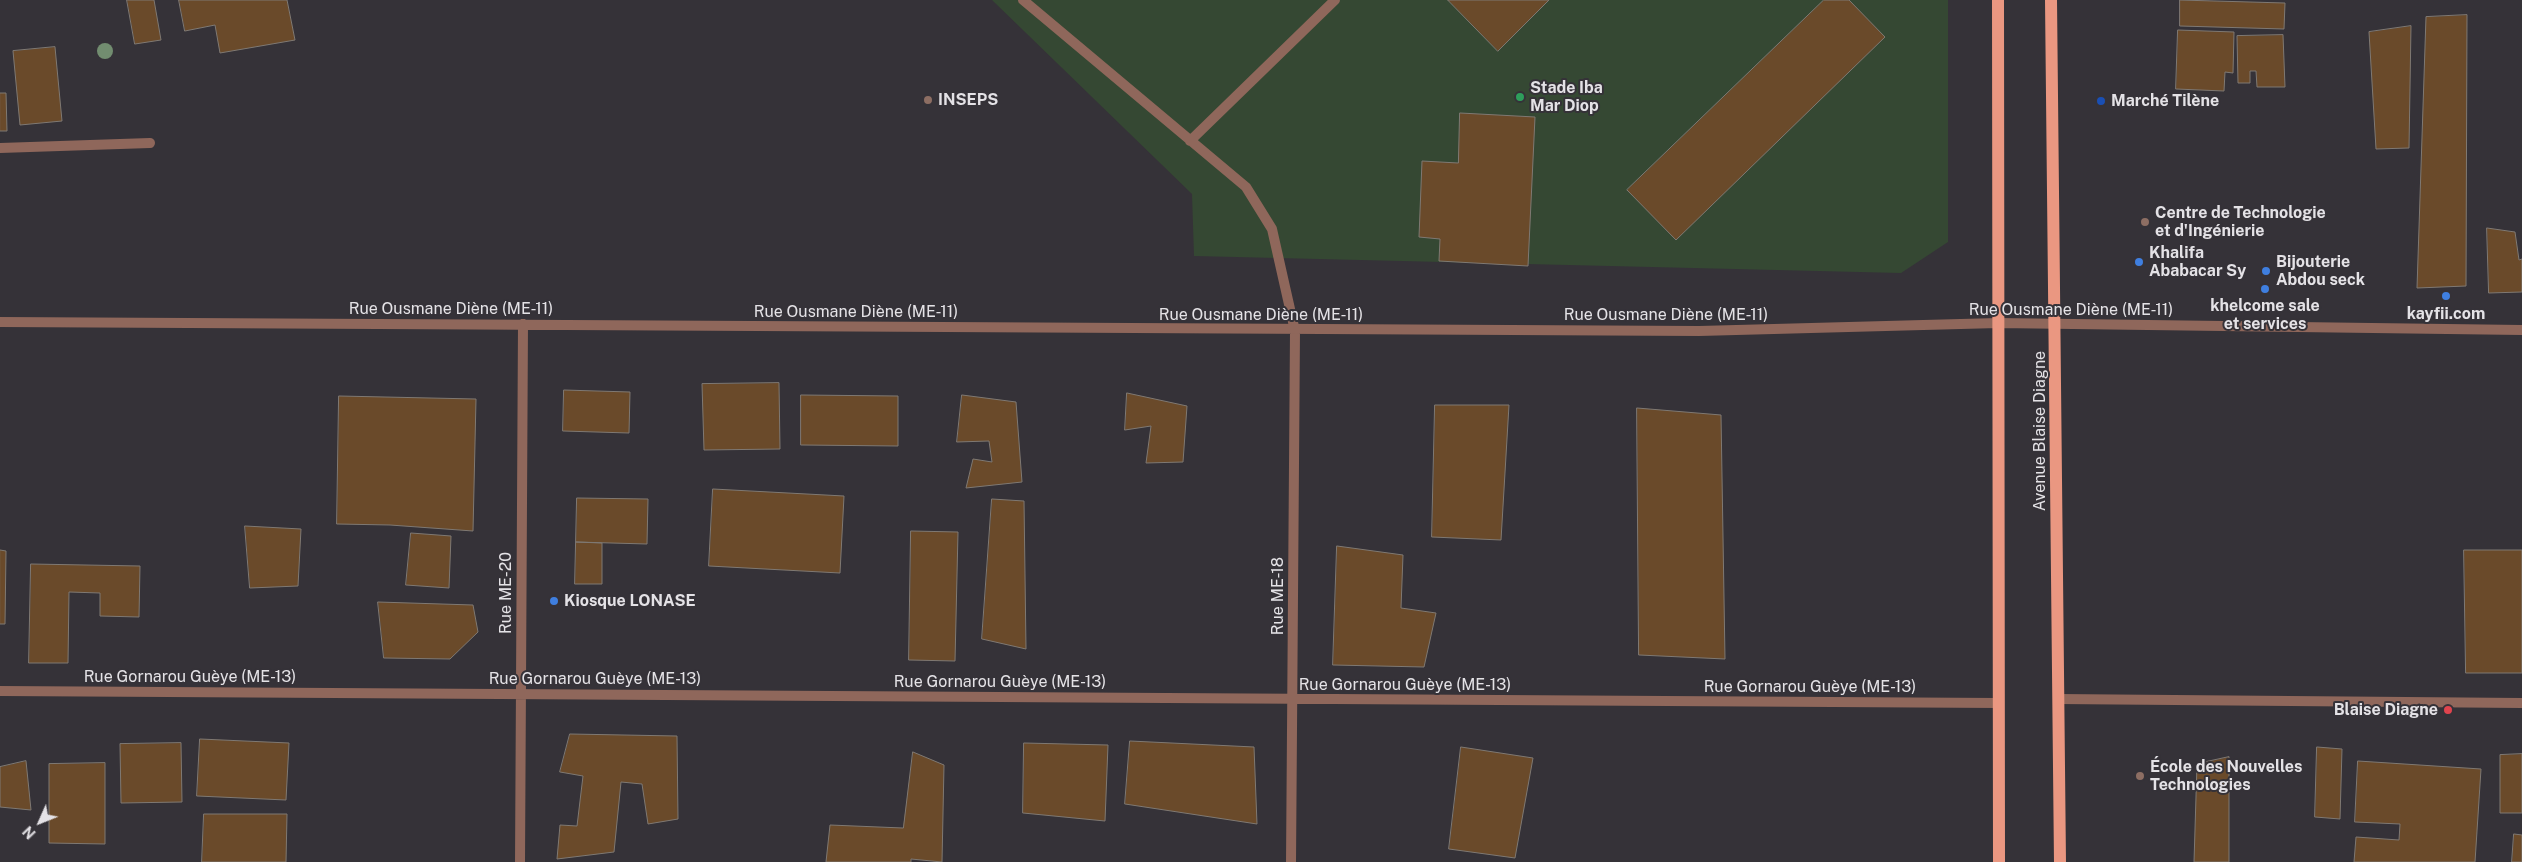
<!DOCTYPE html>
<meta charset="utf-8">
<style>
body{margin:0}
#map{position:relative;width:2522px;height:862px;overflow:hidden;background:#353238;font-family:"Public Sans",sans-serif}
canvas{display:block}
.north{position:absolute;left:15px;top:797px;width:50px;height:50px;-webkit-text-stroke:4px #353238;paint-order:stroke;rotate:226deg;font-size:14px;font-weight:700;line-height:20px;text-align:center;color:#e4e2e6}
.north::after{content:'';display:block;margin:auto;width:18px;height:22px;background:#e4e2e6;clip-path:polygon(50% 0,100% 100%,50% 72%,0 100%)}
</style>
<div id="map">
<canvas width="2522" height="862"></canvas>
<div class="north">N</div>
</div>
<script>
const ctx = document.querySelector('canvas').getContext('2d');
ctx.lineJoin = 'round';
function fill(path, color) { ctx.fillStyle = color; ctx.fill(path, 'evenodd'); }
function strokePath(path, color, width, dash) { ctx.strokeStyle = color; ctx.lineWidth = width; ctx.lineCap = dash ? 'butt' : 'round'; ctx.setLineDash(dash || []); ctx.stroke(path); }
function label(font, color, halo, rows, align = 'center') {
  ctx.font = font + ' "Public Sans",sans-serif'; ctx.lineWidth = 4; ctx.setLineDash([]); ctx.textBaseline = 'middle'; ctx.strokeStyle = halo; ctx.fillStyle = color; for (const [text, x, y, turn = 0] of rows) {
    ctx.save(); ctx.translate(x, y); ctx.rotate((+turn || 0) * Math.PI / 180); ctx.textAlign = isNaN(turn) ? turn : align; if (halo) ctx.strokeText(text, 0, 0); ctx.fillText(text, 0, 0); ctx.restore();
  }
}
fill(new Path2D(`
 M992 0H1948V242L1901 273 1194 256 1192 194Z`), '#354833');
const building = new Path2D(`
 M127 0H154L161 40 135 44Z
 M179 0H287L295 40 220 53 215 25 185 31Z
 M1448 0H1549L1498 51Z
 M1824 0H1849L1885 37 1676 240 1627 190Z
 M2180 0 2285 3 2284 29 2180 26Z
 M2467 15 2466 286 2417 288 2426 17Z
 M2411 26 2409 148 2376 149 2369 32Z
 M2178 30 2234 32 2233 73 2225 72 2224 91 2176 89Z
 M2283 35 2285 87H2257L2256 71H2250V83H2238L2237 36Z
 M55 47 62 121 20 125 13 51Z
 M0 93H6L7 131H0Z
 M1460 113 1535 117 1528 266 1439 261 1440 239 1419 237 1422 161 1458 163Z
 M2487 228 2515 232 2519 260 2522 259V292L2489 293Z
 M779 383 780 449 704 450 702 384Z
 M564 390 630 392 629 433 563 431Z
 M1127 393 1187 406 1183 462 1146 463 1151 426 1125 430Z
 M801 395 898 396V446L801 445Z
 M962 395 1016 402 1022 482 966 488 973 459 992 462 989 441 957 442Z
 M339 396 476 399 473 531 390 525 337 524Z
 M1435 405H1509L1501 540 1432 537Z
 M1637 408 1721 415 1725 659 1639 655Z
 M713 489 844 496 840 573 709 566Z
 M577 498 648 499 647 544 576 542Z
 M992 499 1024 501 1026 649 982 639Z
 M245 526 301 529 298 586 250 588Z
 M911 531 958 532 955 661 909 660Z
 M411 533 451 536 449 588 406 585Z
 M576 542 602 543V584H575Z
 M1337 546 1403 555 1401 608 1436 613 1424 667 1333 665Z
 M0 550 6 551 5 624H0Z
 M2464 550H2522V673H2466Z
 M31 564 140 566 139 617 100 616V593L69 592 68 663H29Z
 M378 602 473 605 478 632 450 659 384 658Z
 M570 734 677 736 678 819 648 824 642 784 621 782 614 852 557 859 560 825 577 826 583 776 560 772Z
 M200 739 289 743 286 800 197 796Z
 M1130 741 1254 747 1257 824 1125 804Z
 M181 743 182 802 121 803 120 744Z
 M1024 743 1108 745 1105 821 1023 813Z
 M1461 747 1533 758 1515 858 1449 849Z
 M2317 747 2342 749 2340 819 2315 817Z
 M913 752 944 765 942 862 911 859V862H826L830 825 903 828Z
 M2522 754V813H2500V755Z
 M2229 757V862H2194L2197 764Z
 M26 761 31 810 0 807V767Z
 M2358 761 2481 769 2475 862H2354L2356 837 2399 840 2400 824 2355 822Z
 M105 763V844L49 843V764Z
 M204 814H287L286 862H202Z
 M2514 834 2522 835V862H2512Z`);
fill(building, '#6a4a2a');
strokePath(building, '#7f7973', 1);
strokePath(new Path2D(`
 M1023 0 1246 187 1272 229 1295 331
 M1190 141 1335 0
 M0 148 150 143`), '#8f675b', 10);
strokePath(new Path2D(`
 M0 322 1699 331 1998 323 2522 330
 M0 691 1999 703
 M2058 699 2522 703
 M520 862 523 324
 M1291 862 1295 331`), '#8f675b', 10);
strokePath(new Path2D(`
 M1998 0 1999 862
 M2051 0 2060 862`), '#ea9781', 12);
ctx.fillStyle = '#728d70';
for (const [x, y] of [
 [105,51]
]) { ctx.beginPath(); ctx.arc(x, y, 8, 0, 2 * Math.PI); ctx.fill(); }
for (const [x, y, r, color] of [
 [1520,97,5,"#2e9e5b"],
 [928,100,5,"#8d6e63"],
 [2101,101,5,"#1a4fb4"],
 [2145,222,5,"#8d6e63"],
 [2139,262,5,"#3f7fe0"],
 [2266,271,5,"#3f7fe0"],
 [2265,289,5,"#3f7fe0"],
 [2446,296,5,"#3f7fe0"],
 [554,601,5,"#3f7fe0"],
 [2448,710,5,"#e0444e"],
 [2140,776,5,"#8d6e63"]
]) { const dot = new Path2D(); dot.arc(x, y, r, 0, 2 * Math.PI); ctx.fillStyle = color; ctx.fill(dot); strokePath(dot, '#353238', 2); }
label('bold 16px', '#e4e2e6', '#353238', [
 ["Stade Iba",1530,88],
 ["Mar Diop",1530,106],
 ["INSEPS",938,100],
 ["Marché Tilène",2111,101],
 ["Centre de Technologie",2155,213],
 ["et d'Ingénierie",2155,231],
 ["Khalifa",2149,253],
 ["Ababacar Sy",2149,271],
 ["Bijouterie",2276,262],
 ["Abdou seck",2276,280],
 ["khelcome sale",2265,306,"center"],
 ["et services",2265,324,"center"],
 ["kayfii.com",2446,314,"center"],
 ["Kiosque LONASE",564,601],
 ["Blaise Diagne",2438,710,"right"],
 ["École des Nouvelles",2150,767],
 ["Technologies",2150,785]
], 'left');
label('16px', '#e4e2e6', '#353238', [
 ["Rue Ousmane Diène (ME-11)",451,309],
 ["Rue Ousmane Diène (ME-11)",2071,310],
 ["Rue Ousmane Diène (ME-11)",856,312],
 ["Rue Ousmane Diène (ME-11)",1261,315],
 ["Rue Ousmane Diène (ME-11)",1666,315],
 ["Avenue Blaise Diagne",2040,431,-90],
 ["Rue ME-20",506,593,-90],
 ["Rue ME-18",1278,596,-90],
 ["Rue Gornarou Guèye (ME-13)",190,677],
 ["Rue Gornarou Guèye (ME-13)",595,679],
 ["Rue Gornarou Guèye (ME-13)",1000,682],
 ["Rue Gornarou Guèye (ME-13)",1405,685],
 ["Rue Gornarou Guèye (ME-13)",1810,687]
]);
</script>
